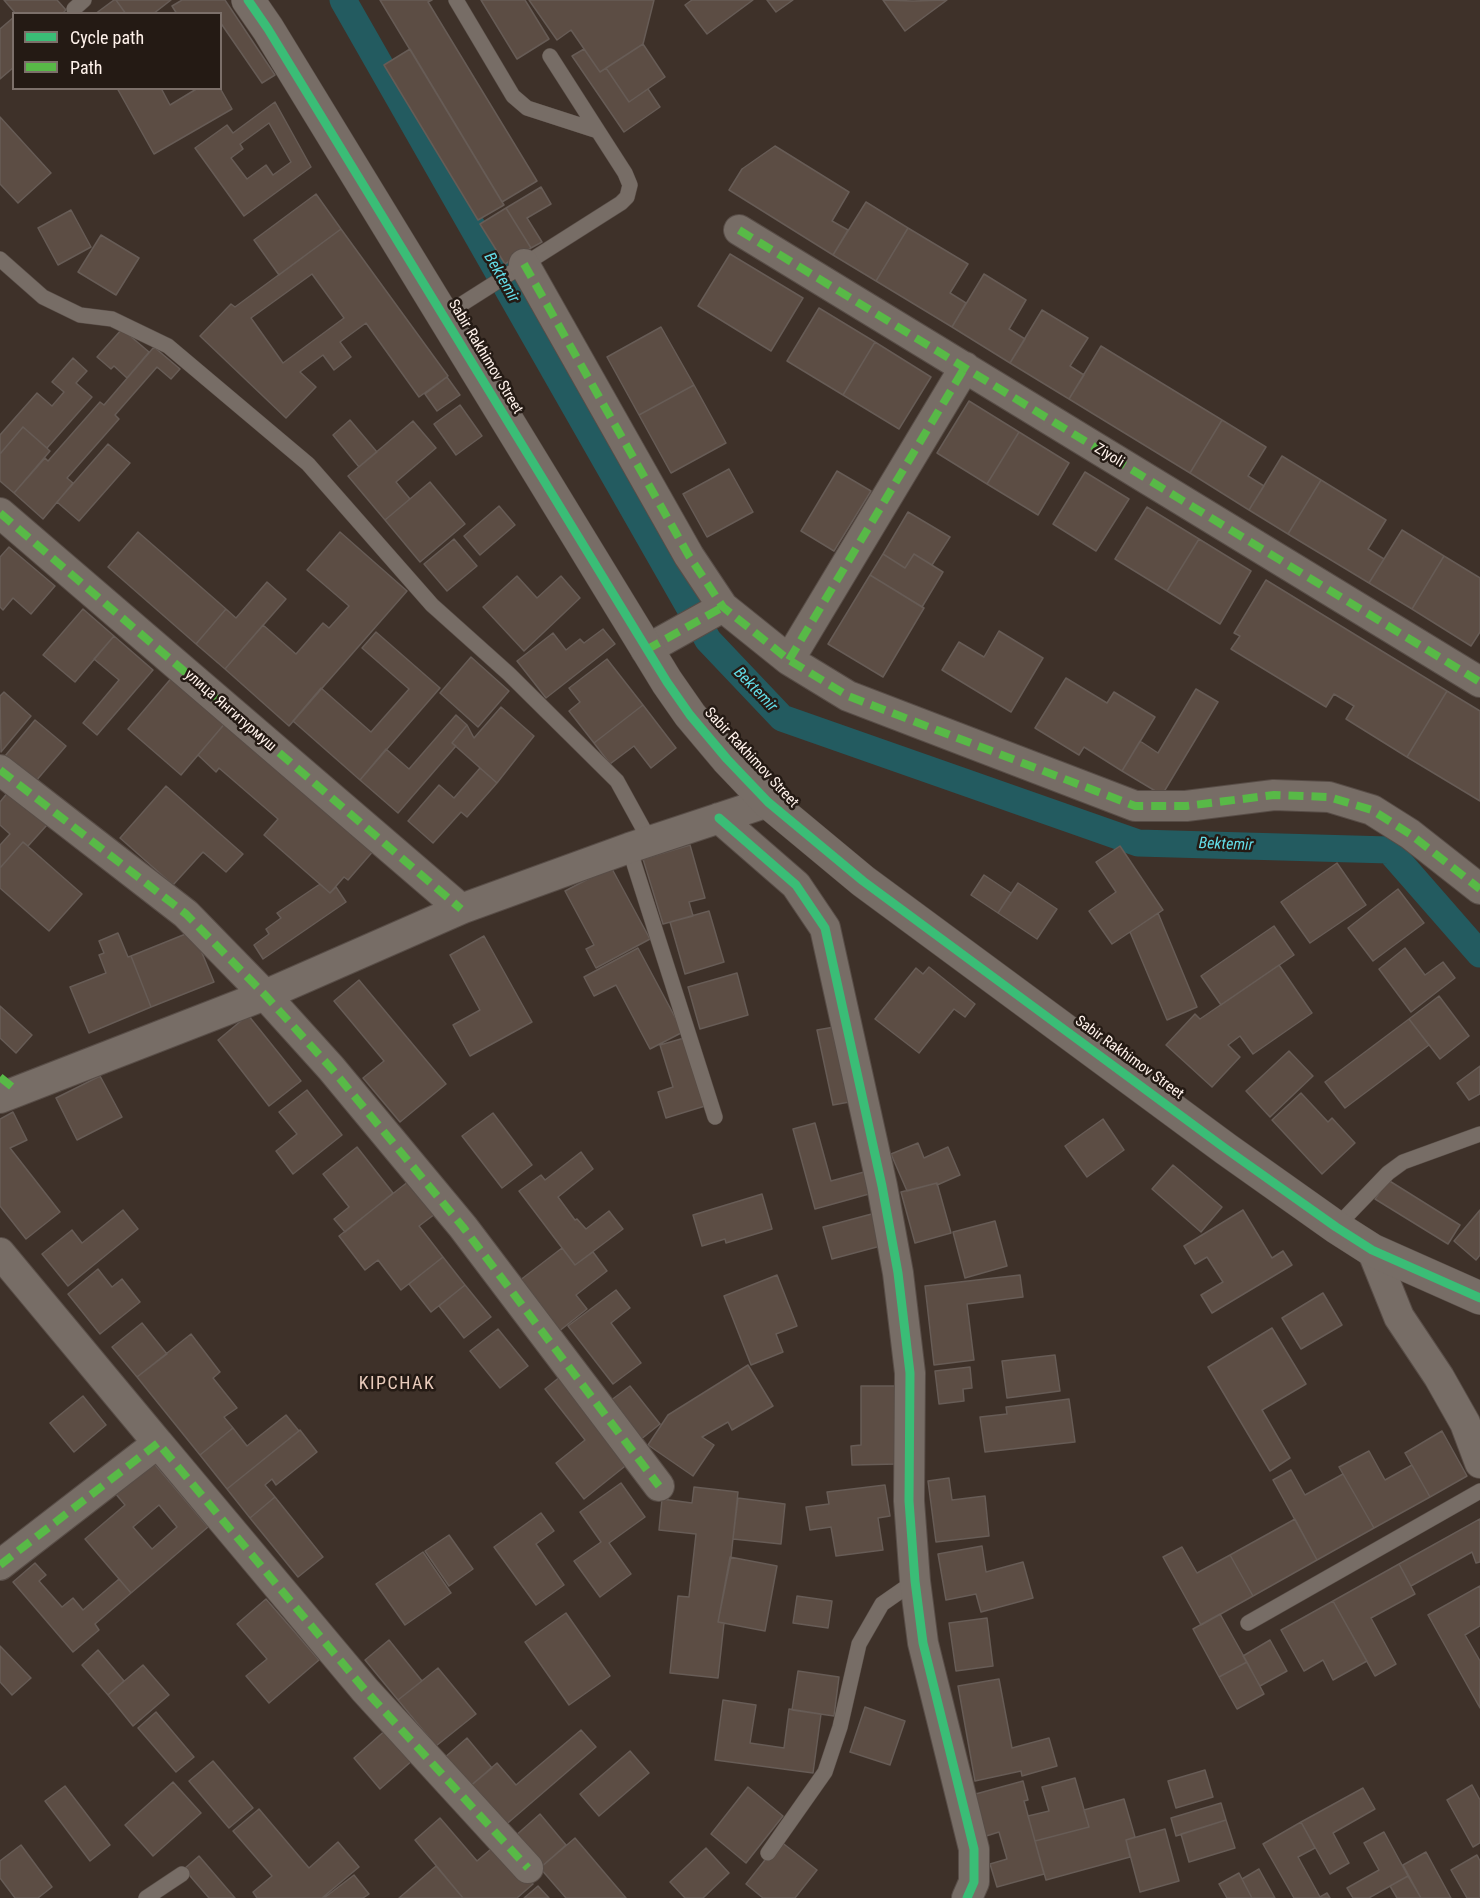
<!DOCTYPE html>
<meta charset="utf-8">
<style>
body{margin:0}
#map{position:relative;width:1480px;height:1898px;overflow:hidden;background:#3e3129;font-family:"Roboto Condensed",sans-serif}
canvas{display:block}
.legend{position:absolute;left:12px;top:12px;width:210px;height:78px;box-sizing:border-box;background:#241a14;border:2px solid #7c706a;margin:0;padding:8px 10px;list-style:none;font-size:18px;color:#fff2eb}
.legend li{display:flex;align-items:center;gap:12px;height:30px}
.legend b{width:30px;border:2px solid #7c706a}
</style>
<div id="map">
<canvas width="1480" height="1898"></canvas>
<ul class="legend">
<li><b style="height:8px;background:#3abd76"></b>Cycle path</li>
<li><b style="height:8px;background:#58b947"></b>Path</li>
</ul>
</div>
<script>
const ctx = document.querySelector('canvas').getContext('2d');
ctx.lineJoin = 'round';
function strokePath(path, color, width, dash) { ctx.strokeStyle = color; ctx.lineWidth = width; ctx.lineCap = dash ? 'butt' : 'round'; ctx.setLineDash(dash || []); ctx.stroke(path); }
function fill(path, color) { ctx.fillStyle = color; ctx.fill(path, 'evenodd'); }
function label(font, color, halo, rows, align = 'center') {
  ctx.font = font + ' "Roboto Condensed",sans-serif'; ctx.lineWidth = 5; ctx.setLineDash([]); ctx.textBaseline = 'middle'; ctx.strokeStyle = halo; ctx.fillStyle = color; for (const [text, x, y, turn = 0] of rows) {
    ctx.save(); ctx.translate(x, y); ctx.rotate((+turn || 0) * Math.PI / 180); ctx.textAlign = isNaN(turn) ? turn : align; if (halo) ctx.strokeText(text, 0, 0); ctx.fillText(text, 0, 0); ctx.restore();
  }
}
strokePath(new Path2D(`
 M343 0 708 640 782 718 1138 843 1389 850 1480 954`), '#235b60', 27);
const building = new Path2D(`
 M4 0H57L66 10 62 14H16Z
 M114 0H116L126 14H95Z
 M116 0H171L153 14H126Z
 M182 0H225L275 75 262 83 220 22V14H177L172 6Z
 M380 0H432L428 2 537 181 502 202Z
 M481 0H525L549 39 517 59Z
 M529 0H654L643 44 600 72 571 30 557 40Z
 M692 0H753L707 34 685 5Z
 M767 0H793L776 12Z
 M883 0 913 1 947 0 905 31Z
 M14 17V67L0 79V29Z
 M643 44 665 77 629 102 606 68Z
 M410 49 504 205 478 220 384 65Z
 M584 49 600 72 606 68 629 102 648 89 660 107 624 132 572 56Z
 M117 88H161L170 105 198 88H220L232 109 154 154Z
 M275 102 311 167 244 216 195 148 227 125 233 133ZM269 123 291 162 273 175 266 165 247 179 231 158 243 149 240 144Z
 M0 117 51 173 18 203 0 184Z
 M775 146 849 192 832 221 848 230 833 255 729 190 742 169Z
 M541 187 551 204 527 218 542 242 531 248 506 208Z
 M316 194 341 229 279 275 254 240Z
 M866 202 908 228 876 281 833 255Z
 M506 208 531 248 505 264 480 224Z
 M71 210 91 247 58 265 38 228Z
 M908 228 968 264 950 293 966 303 952 327 876 281Z
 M341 229 448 376 419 397 366 323 340 342 351 357 334 370 323 355 300 372 316 387 286 418 200 336 231 304 235 307ZM312 274 344 318 283 363 251 318Z
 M101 235 139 258 116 295 78 272Z
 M730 254 803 298 771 351 698 306Z
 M984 274 1026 300 1009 329 1025 339 1010 363 952 327Z
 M819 308 875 342 843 395 787 361Z
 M1042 310 1088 338 1070 366 1084 375 1069 399 1010 363Z
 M661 327 694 385 639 415 607 357Z
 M122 329 149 352 127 378 114 366 111 369 97 357Z
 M875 342 931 377 899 429 843 395Z
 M1101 346 1222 420 1190 473 1069 399Z
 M154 347 180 369 171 379 157 367 115 415 119 419 67 478 73 483 43 519 14 493 45 458 48 461 100 402 104 405Z
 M73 358 87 371 76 383 92 397 47 448 23 427 0 454V435L37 393 52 406 64 392 52 382Z
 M447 377 460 395 437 411 425 394Z
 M694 385 726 443 671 473 639 415Z
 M969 401 1019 432 987 484 937 453Z
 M460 405 482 436 456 455 434 424Z
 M350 420 377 452 359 467 333 435Z
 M1222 420 1266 447 1248 476 1264 486 1249 510 1190 473Z
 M413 421 436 448 396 482 410 499 385 520 348 476Z
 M23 427 50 451 14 493 0 481V454Z
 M1019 432 1069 463 1038 515 987 484Z
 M108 444 130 463 79 521 57 502Z
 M1282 456 1321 480 1288 534 1249 510Z
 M729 469 753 512 707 537 683 494Z
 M837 471 871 491 834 551 801 531Z
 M1085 472 1129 499 1096 551 1053 524Z
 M1321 480 1386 520 1368 549 1384 559 1369 583 1288 534Z
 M430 482 465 524 420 562 385 520Z
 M499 506 515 525 480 555 464 536Z
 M1147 507 1199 539 1167 591 1115 559Z
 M908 512 950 537 932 565 914 554 905 568 883 554Z
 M1402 530 1444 556 1412 609 1369 583Z
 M138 532 226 609 196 644 108 567Z
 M340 532 407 591 289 726 225 669 263 625 296 654 323 623 329 628 349 606 307 570Z
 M454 539 477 566 447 591 424 564Z
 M1199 539 1251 571 1220 624 1167 591Z
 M9 547 55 586 31 614 13 598 3 610 0 607V557Z
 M883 554 905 568 914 554 943 572 922 607 870 575Z
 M1444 556 1480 578V632L1471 646 1412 609Z
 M870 575 924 608 883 677 828 644Z
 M517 576 537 598 561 576 580 598 524 651 483 607Z
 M1266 580 1447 691 1407 757 1346 719 1354 706 1334 694 1326 707 1231 649 1240 636 1234 633Z
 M267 582 286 599 225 669 196 644 226 609 236 618Z
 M83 609 114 636 75 682 43 655Z
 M603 629 615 644 546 698 517 661 553 633 566 650 580 639 584 643Z
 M999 631 1043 658 1011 712 942 670 959 642 984 657Z
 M376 632 440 688 360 780 293 721 321 688 371 732 409 689 362 648Z
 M114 636 153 670 97 735 83 723 119 680 94 659Z
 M471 657 509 691 478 727 440 693Z
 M607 659 643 705 594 743 569 711 580 702 569 688Z
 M174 675 227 721 181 775 128 729Z
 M1066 678 1107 703 1114 692 1155 717 1122 771 1084 747 1079 755 1035 728Z
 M1196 689 1218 702 1162 795 1122 771 1140 741 1158 753Z
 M1447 691 1480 711V801L1407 757Z
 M4 692 31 716 1 752 0 696Z
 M643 705 676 748 651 768 634 746 610 764 594 743Z
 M501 707 534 736 497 783 452 743 467 725 474 738Z
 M456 715 467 725 452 743 456 746 398 813 360 780 386 749 409 769Z
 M35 720 66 746 35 782 5 756Z
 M227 721 375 849 348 880 344 877 330 893 264 835 278 819 219 768 216 772 198 755Z
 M480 768 497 783 467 817 461 812 433 843 408 821 439 785 454 798Z
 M166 786 243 854 226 872 203 852 173 885 120 838Z
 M9 791 47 825 28 846 23 842 0 868V845L10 834 0 825V802Z
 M23 842 82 894 49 931 0 888V868Z
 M690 845 705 898 689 902 693 916 663 924 643 859Z
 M1120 846 1163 910 1112 944 1089 911 1116 892 1096 862Z
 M1337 863 1366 905 1310 943 1281 902Z
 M611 867 650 939 596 968 586 949 594 945 565 891Z
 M984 875 1011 893 998 913 971 895Z
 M1018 883 1057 909 1037 939 998 913Z
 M320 884 330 893 336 887 346 902 263 959 254 945 269 934 266 929 281 918 277 913Z
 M1398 889 1424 923 1373 961 1348 928Z
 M709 911 724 962 685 974 670 922Z
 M1158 913 1197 1007 1167 1020 1130 932Z
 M1274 926 1294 955 1221 1005 1201 976Z
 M193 931 214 982 151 1007 131 956Z
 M118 933 128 957 131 956 151 1007 89 1033 70 987 106 973 99 955 104 953 99 941Z
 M484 936 532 1022 470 1056 453 1025 480 1010 450 955Z
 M638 948 683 1032 650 1049 616 985 594 996 584 977Z
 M1405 948 1425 975 1443 962 1455 978 1411 1012 1379 969Z
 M1279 965 1312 1013 1253 1054 1240 1036 1228 1045 1240 1057 1212 1087 1166 1045 1195 1014 1200 1019Z
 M929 967 975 1004 965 1017 954 1009 919 1053 875 1019 916 968 923 974Z
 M737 973 748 1015 700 1029 688 987Z
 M359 980 446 1084 400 1122 363 1078 384 1061 334 1001Z
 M1439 996 1469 1036 1440 1059 1409 1019Z
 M0 1006 32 1035 16 1053 0 1038Z
 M248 1015 301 1081 269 1106 218 1040Z
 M1409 1019 1429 1045 1345 1108 1325 1082Z
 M840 1026 855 1101 833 1105 817 1030Z
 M684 1038 705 1106 666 1118 658 1092 673 1087 660 1045Z
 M1289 1051 1313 1076 1270 1117 1246 1091Z
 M1480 1066V1094L1469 1100 1457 1083Z
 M100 1076 122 1117 77 1140 56 1098Z
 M307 1090 342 1135 293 1174 276 1151 297 1134 279 1112Z
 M1301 1093 1328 1122 1332 1118 1355 1143 1322 1174 1272 1120Z
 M13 1112 27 1140 10 1148 60 1212 26 1239 0 1206V1119Z
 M493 1113 532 1165 502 1188 462 1136Z
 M1103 1119 1124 1150 1087 1177 1065 1146Z
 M815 1123 831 1181 864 1172 869 1194 815 1209 793 1129Z
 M918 1143 924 1158 948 1147 960 1175 937 1185V1183L907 1191 891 1154Z
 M357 1147 393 1193 345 1232 334 1219 349 1207 323 1174Z
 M581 1152 593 1169 558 1197 575 1220 577 1219 586 1229 609 1211 623 1229 575 1265 519 1191 541 1175 545 1180Z
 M1173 1165 1222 1207 1201 1232 1152 1189Z
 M1388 1180 1460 1225 1448 1244 1375 1199Z
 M409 1181 435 1214 419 1226 443 1257 401 1290 378 1260 365 1270 339 1236Z
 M937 1183 951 1233 915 1243 901 1192Z
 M762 1194 772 1229 726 1243 725 1239 702 1246 693 1215Z
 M123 1210 138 1229 68 1286 42 1254 72 1230 82 1243Z
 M1243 1210 1272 1258 1283 1251 1292 1265 1212 1313 1201 1295 1223 1282 1207 1257 1195 1264 1184 1246Z
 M1480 1210V1255L1476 1260 1454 1241Z
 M879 1212 888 1244 832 1259 823 1227Z
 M995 1221 1007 1266 965 1278 953 1232Z
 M562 1248 575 1265 593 1252 607 1271 576 1295 587 1309 558 1332 519 1281Z
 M443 1257 465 1285 431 1312 409 1284Z
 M98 1269 112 1287 122 1279 140 1302 100 1334 68 1294Z
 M777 1275 797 1326 776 1334 783 1352 751 1365 724 1296Z
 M1020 1275 1023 1297 967 1304 974 1360 934 1365 925 1286Z
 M465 1285 491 1317 464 1338 439 1306Z
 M616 1290 630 1308 611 1323 641 1363 613 1384 568 1326Z
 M1323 1293 1342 1325 1301 1349 1282 1318Z
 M142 1323 167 1354 137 1377 112 1347Z
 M1272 1328 1306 1384 1262 1410 1290 1458 1270 1471 1208 1367Z
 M498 1329 528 1366 500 1388 470 1351Z
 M191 1334 220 1372 213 1378 237 1408 224 1417 233 1428 200 1455 137 1377Z
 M1055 1355 1060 1391 1007 1398 1002 1361Z
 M748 1365 773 1406 732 1430 728 1422 702 1437 714 1445 693 1476 648 1445 668 1415Z
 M970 1367 972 1388 963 1389 964 1401 939 1404 935 1371Z
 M561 1376 629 1463 584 1499 556 1463 585 1440 545 1389Z
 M630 1386 660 1424 640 1440 610 1401Z
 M861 1386H897L898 1464 852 1465 851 1446 861 1445Z
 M83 1396 106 1425 74 1452 50 1423Z
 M1069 1399 1075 1442 985 1452 980 1417 1007 1414 1006 1407Z
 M286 1415 299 1431 227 1489 200 1455 233 1428 247 1446Z
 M300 1430 317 1452 276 1485 272 1479 265 1485 275 1497 250 1518 227 1489Z
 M1442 1431 1467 1476 1430 1497 1405 1453Z
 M1369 1451 1385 1480 1412 1465 1430 1497 1374 1528 1339 1467Z
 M147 1455 208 1527 131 1593 85 1539 125 1505 110 1487ZM159 1505 177 1527 152 1549 133 1527Z
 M1291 1470 1305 1495 1343 1474 1374 1528 1317 1560 1273 1480Z
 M949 1478 952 1500 985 1496 989 1536 936 1542 928 1481Z
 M621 1483 645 1517 609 1543 631 1574 600 1597 574 1561 601 1542 580 1512Z
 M885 1485 890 1516 878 1518 883 1550 836 1556 831 1527 810 1530 806 1507 829 1504 827 1492Z
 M694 1487 738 1492 731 1557 718 1622 724 1623 718 1678 670 1673 678 1596 689 1597 696 1534 659 1530 662 1499 692 1503Z
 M275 1497 323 1557 298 1577 250 1518Z
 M738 1498 785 1504 781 1544 733 1539Z
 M541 1513 554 1531 536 1544 564 1585 536 1605 494 1547Z
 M1295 1519 1317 1560 1253 1596 1230 1555Z
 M1480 1519V1562L1476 1563 1472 1552 1411 1586 1399 1564Z
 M449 1535 473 1569 449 1586 425 1551Z
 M982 1546 986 1572 1023 1562 1033 1598 981 1612 976 1594 946 1600 938 1554Z
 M1182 1547 1197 1573 1230 1555 1253 1596 1201 1625 1163 1557Z
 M423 1552 451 1593 405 1625 376 1584Z
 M730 1557 777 1566 765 1631 718 1622Z
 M35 1563 46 1575 39 1581 62 1607 73 1598 83 1610 119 1579 131 1593 95 1624 99 1630 73 1652 13 1582Z
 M1399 1564 1415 1594 1371 1618 1396 1664 1375 1676 1333 1601Z
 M1480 1586V1626L1465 1635 1480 1661V1708L1428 1615Z
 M797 1596 832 1601 828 1628 793 1623Z
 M266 1599 319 1660 269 1703 246 1676 267 1659 237 1624Z
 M1333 1601 1367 1661 1333 1680 1323 1660 1304 1671 1281 1630Z
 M566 1613 610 1676 569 1705 525 1642Z
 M1220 1614 1247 1662 1219 1677 1193 1629Z
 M987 1618 993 1666 956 1671 949 1623Z
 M389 1640 422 1681 398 1700 365 1660Z
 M1270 1640 1287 1671 1260 1686 1243 1656Z
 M0 1646 31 1678 12 1695 0 1682Z
 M98 1650 124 1681 108 1695 82 1665Z
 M1247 1662 1264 1694 1237 1709 1219 1677Z
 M143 1665 169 1695 133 1726 108 1695Z
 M438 1668 476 1714 436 1746 398 1700Z
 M798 1671 839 1677 834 1716 792 1710Z
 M999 1679 1012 1748 1049 1738 1057 1766 1022 1776 1021 1771 975 1781 958 1686Z
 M723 1700 756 1705 750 1743 784 1748 789 1709 821 1714 813 1773 715 1760Z
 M865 1707 905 1721 890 1765 850 1752Z
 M156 1712 194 1757 176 1772 138 1728Z
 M388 1728 414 1759 380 1789 354 1758Z
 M581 1730 596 1747 502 1828 468 1788 497 1763 516 1785Z
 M467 1738 492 1768 468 1788 443 1759Z
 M630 1751 649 1773 599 1816 580 1794Z
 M213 1761 253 1808 229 1828 189 1781Z
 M1205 1770 1213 1797 1176 1808 1168 1781Z
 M1075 1778 1089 1827 1035 1841 1028 1816 1049 1811 1042 1787Z
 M1023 1781 1028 1800 1024 1801 1044 1874 997 1887 990 1864 1007 1859 999 1832 983 1837 972 1795Z
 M173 1782 201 1813 153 1856 125 1825Z
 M1472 1785 1480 1800V1843L1473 1847 1447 1800Z
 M65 1786 110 1845 90 1861 45 1801Z
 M748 1787 783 1816 746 1863 711 1834Z
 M1363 1788 1375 1809 1333 1833 1349 1863 1330 1874 1301 1822Z
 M1124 1799 1135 1837 1126 1840 1130 1857 1046 1880 1035 1841 1089 1827 1084 1810Z
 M1221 1803 1226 1820 1176 1836 1171 1818Z
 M259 1809 309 1868 338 1842 359 1867 322 1898H257L253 1892 272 1876 233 1831Z
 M540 1814 566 1845 540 1868 514 1837Z
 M440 1818 477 1861 498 1843 533 1884 517 1898H463L415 1840Z
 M1226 1820 1235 1848 1189 1862 1181 1834Z
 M1301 1822 1315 1848 1298 1857 1320 1897 1327 1893 1330 1898H1294L1263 1844Z
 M1165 1829 1179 1881 1140 1892 1126 1840Z
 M1384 1832 1408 1876 1369 1898H1353L1347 1888 1379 1870 1364 1843Z
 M575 1838 626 1898H566L540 1868Z
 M780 1841 817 1870 795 1898H763L746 1884Z
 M21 1845 52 1887 38 1898H15L0 1878V1861Z
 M706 1848 729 1873 703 1898H685L670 1882Z
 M1426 1852 1451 1898H1421L1403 1865Z
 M1477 1855 1480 1861V1898H1467L1451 1870Z
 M199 1856 235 1898H209L184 1869Z
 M436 1866 463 1898H399Z
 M1259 1869 1275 1898H1252L1242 1879Z
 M1239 1873 1242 1879 1252 1898H1227L1219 1884Z
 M354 1875 369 1894 363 1898H324Z
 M1408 1876 1421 1898H1397L1390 1886Z
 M538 1886 549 1898H524Z`);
fill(building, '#5c4d44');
strokePath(building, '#675c56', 1.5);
const lane = new Path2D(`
 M74 9 84 0
 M550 56 598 131
 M0 259 43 297 80 315 112 319 168 346 308 464 432 605 509 674 617 781 650 841
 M443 316 621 203 627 197 630 185 625 173 598 131 527 108 513 96 456 0
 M629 848 715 1117
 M1336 1227 1388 1173 1403 1162 1480 1134
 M1248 1623 1480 1491
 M768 1853 825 1772 840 1727 859 1644 882 1604 915 1581
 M146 1898 182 1874`);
const street = new Path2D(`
 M739 230 1480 682
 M524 264 689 556 723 607 789 660 848 696 1135 806H1186L1274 795 1329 797 1372 810 1410 834 1480 889
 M0 513 461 909
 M646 650 723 607
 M789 660 965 367
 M0 770 186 914 265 995 331 1068 463 1227 659 1486
 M719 818 796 885 825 928 882 1186 898 1273 910 1373 909 1501 915 1581 923 1643 974 1849V1882L967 1898
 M0 1098 265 995 461 909 629 848 768 802
 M1372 1250 1399 1317 1439 1377 1465 1423 1480 1463
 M0 1253 158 1443
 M0 1565 158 1443 365 1690 528 1868`);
const secondary = new Path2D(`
 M248 0 268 29 667 682 690 715 727 759 768 802 863 881 1226 1149 1336 1227 1372 1250 1480 1298`);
strokePath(lane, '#584d47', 16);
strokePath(street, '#584d47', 32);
strokePath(secondary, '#584d47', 34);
strokePath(lane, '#776d66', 15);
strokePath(street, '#776d66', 30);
strokePath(secondary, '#776d66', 33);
strokePath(new Path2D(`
 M739 230 1480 682
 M524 264 689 556 723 607 789 660 848 696 1135 806H1186L1274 795 1329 797 1372 810 1410 834 1480 889
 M0 513 461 909
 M646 650 723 607
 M789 660 965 367
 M0 770 186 914 265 995 331 1068 463 1227 659 1486
 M0 1077 17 1091
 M0 1565 158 1443 365 1690 528 1868`), '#58b947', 8, [15, 8]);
strokePath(new Path2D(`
 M248 0 268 29 667 682 690 715 727 759 768 802 863 881 1226 1149 1336 1227 1372 1250 1480 1298
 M719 818 796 885 825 928 882 1186 898 1273 910 1373 909 1501 915 1581 923 1643 974 1849V1882L967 1898`), '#3abd76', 9);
label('15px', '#fff2eb', '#241a14', [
 ["Sabir Rakhimov Street",485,357,59],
 ["Ziyoli",1109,456,31],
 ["улица Янгитурмуш",230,711,41],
 ["Sabir Rakhimov Street",751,758,47],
 ["Sabir Rakhimov Street",1129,1058,36]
]);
label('italic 16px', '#63dde8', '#241a14', [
 ["Bektemir",501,278,60],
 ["Bektemir",755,690,46],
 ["Bektemir",1226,845,2]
]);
ctx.letterSpacing = '1.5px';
label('18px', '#e9cbbb', '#241a14', [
 ["KIPCHAK",397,1384]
]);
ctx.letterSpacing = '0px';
</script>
